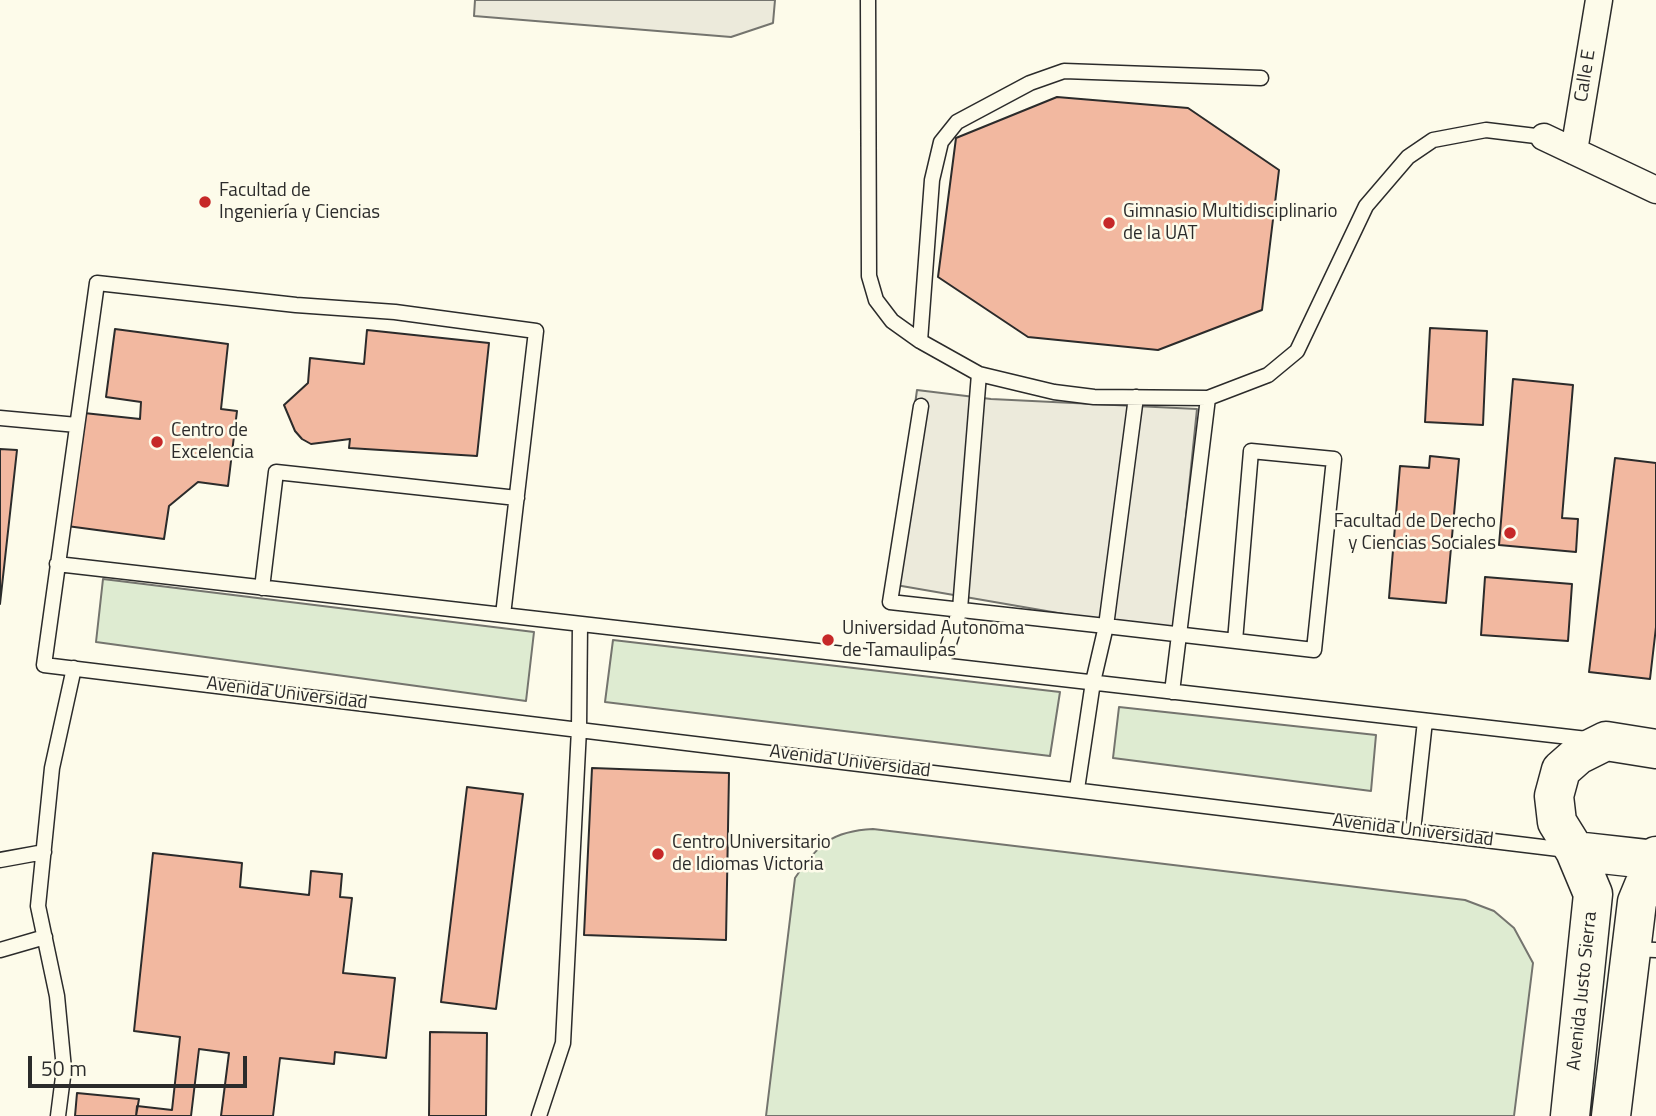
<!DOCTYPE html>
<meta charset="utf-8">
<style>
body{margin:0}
#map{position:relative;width:1656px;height:1116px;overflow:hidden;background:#fdfbea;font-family:"Titillium Web",sans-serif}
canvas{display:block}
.scale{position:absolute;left:28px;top:1056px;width:219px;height:32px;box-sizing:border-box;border:4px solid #2b2b2b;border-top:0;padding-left:9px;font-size:21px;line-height:24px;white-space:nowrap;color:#2b2b2b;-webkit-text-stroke:5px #fdfbea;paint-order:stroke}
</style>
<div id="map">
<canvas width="1656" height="1116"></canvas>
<div class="scale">50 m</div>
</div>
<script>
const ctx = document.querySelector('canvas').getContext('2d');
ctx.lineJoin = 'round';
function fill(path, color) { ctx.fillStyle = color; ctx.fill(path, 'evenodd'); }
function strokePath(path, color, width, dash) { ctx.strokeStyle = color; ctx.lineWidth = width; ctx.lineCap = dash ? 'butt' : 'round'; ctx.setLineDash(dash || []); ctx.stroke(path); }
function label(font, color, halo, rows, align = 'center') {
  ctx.font = font + ' "Titillium Web",sans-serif'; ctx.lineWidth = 5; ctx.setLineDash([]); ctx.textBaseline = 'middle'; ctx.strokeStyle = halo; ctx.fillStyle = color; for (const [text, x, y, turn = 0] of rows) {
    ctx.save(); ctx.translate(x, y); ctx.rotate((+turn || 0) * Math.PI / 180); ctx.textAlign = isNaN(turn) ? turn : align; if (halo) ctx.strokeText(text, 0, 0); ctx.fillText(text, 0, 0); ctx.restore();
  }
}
const green = new Path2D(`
 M103 579 534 632 526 701 96 642Z
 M613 640 1060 692 1050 756 605 702Z
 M1119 707 1376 735 1371 791 1113 758Z
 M873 829 1465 900 1494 911 1514 928 1533 963 1514 1116H766L795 878C818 844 832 831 873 829Z`);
fill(green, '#deebd1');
strokePath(green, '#74746e', 2);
const parking = new Path2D(`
 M475 0H775L773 23 731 37 474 16Z
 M917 390 991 399 1197 409 1174 633 890 584Z`);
fill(parking, '#eceadb');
strokePath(parking, '#74746e', 2);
const building = new Path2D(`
 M1057 97 1188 108 1279 170 1262 310 1158 350 1028 337 938 277 956 138Z
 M1430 328 1487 331 1483 425 1425 422Z
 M115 329 228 344 221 409 237 411 228 486 198 482 169 506 164 539 67 526 84 413 140 419 141 402 106 397Z
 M367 330 489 343 477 456 349 448 350 439 311 444 302 439 295 431 284 405 308 383 310 358 364 364Z
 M1513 379 1573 385 1562 518 1578 519 1576 552 1499 545Z
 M0 449 17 450 0 604Z
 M1430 456 1459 459 1446 603 1389 598 1400 466 1429 468Z
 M1615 458 1656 463V627L1650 679 1589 672Z
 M1485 577 1572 584 1568 641 1481 635Z
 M592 768 729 773 726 940 584 935Z
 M467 787 523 794 496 1009 441 1002Z
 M153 853 242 863 240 887 309 895 311 871 342 874 340 897 352 898 343 973 395 978 386 1058 335 1052 334 1064 280 1058 273 1116H221L229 1053 199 1049 191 1116H136L137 1106 172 1110 180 1037 134 1031Z
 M430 1032 487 1033 486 1116H429Z
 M77 1093 139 1099 136 1116H75Z`);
fill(building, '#f2b8a0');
strokePath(building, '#2b2b2b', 2);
const service = new Path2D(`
 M868 0 869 276 876 300 892 321 920 341 979 374 1054 392 1094 397 1208 398 1268 375 1297 351 1366 206 1408 157 1433 140 1486 130 1544 137
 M920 341 932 180 941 142 957 122 1030 83 1064 71 1261 78
 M921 406 890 602C1031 617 1173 634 1314 650L1334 459 1251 451 1235 641
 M0 418 77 425
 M57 564 1587 739
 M262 588 276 472 517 498
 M503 615 536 331 395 312 296 305 97 283 44 665 1567 850
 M942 665 960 609 979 374
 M1172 692 1208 398
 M1077 789 1093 682 1106 626 1136 397
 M1413 831 1425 721
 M0 860 44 852
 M1632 949 1656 950
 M0 950 45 937
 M58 1116 64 1069 57 996 38 906 52 768 74 668
 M539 1116 563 1043 579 729 580 624`);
const minor = new Path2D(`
 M1544 137 1656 190
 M1574 151 1599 0`);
const primary = new Path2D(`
 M1575 851 1656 860
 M1570 1116 1593 894 1575 851 1557 822 1554 796 1561 770 1578 755 1606 741 1656 749
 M1611 1116 1637 902 1656 856`);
strokePath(service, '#2b2b2b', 17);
strokePath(minor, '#2b2b2b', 29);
strokePath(primary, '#2b2b2b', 41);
strokePath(service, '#fdfbea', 14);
strokePath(minor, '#fdfbea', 26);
strokePath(primary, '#fdfbea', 38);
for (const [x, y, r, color] of [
 [205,202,7,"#c62828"],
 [1109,223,7,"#c62828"],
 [157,442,7,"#c62828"],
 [1510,533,7,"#c62828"],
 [828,640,7,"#c62828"],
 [658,854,7,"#c62828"]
]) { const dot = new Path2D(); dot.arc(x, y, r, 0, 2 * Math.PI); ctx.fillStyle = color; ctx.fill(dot); strokePath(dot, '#fdfbea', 2.5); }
label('19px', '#2b2b2b', '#fdfbea', [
 ["Calle E",1586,76,-81],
 ["Avenida Universidad",287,694,7],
 ["Avenida Universidad",850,762,7],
 ["Avenida Universidad",1413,831,7],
 ["Avenida Justo Sierra",1583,991,-84]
]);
label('19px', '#2b2b2b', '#fdfbea', [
 ["Facultad de",219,191],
 ["Ingeniería y Ciencias",219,213],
 ["Gimnasio Multidisciplinario",1123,212],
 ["de la UAT",1123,234],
 ["Centro de",171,431],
 ["Excelencia",171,453],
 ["Facultad de Derecho",1496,522,"right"],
 ["y Ciencias Sociales",1496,544,"right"],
 ["Universidad Autonoma",842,629],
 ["de Tamaulipas",842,651],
 ["Centro Universitario",672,843],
 ["de Idiomas Victoria",672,865]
], 'left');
</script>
